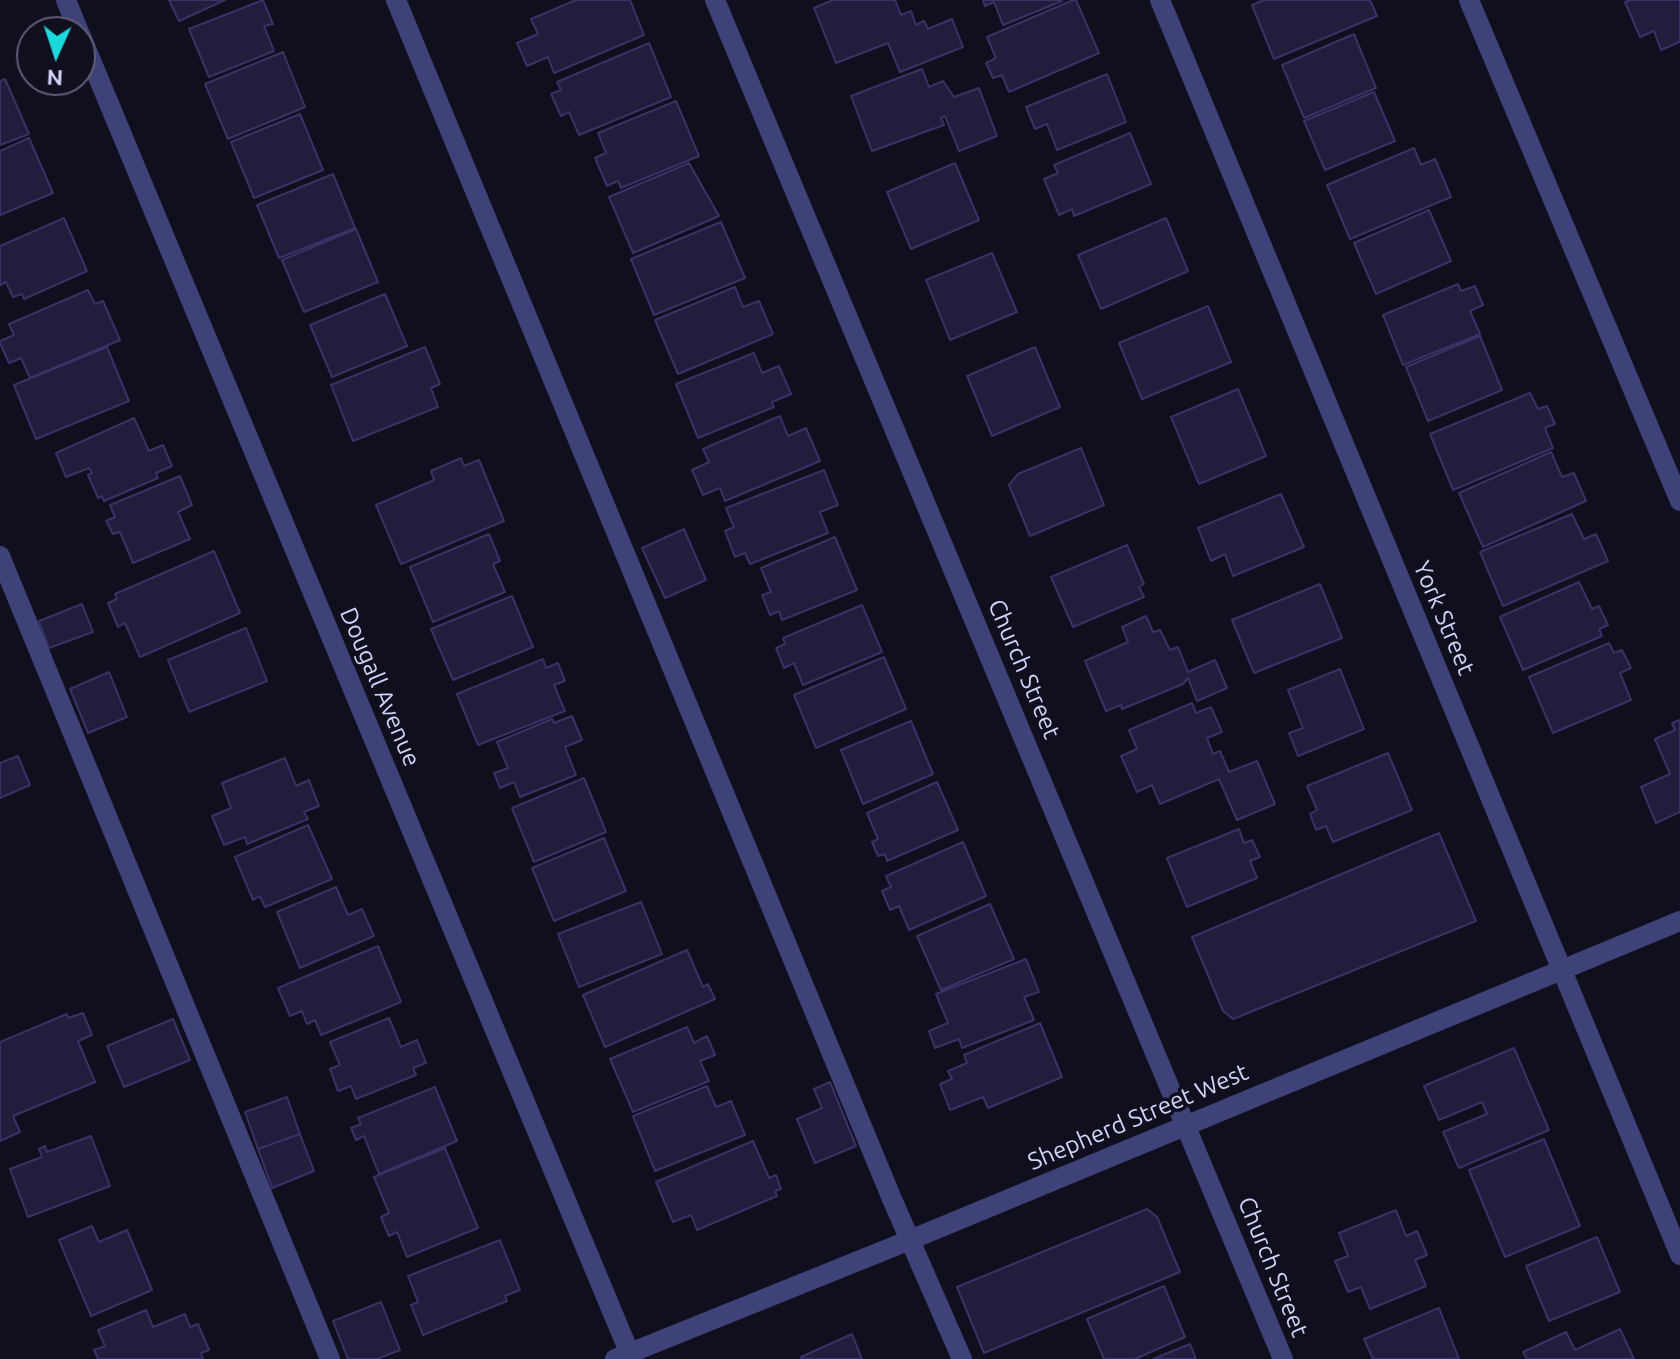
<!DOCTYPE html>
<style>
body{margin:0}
#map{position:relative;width:1680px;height:1359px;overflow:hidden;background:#100f1e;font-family:Ubuntu,sans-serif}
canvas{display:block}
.north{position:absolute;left:16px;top:16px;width:80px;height:80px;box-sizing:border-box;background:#100f1e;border:2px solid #5e5d76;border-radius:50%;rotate:183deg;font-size:22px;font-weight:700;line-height:32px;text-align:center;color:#d3d2fa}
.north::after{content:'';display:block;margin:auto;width:28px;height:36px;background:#1bd9dd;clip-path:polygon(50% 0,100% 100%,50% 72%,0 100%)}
</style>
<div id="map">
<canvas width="1680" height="1359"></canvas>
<div class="north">N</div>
</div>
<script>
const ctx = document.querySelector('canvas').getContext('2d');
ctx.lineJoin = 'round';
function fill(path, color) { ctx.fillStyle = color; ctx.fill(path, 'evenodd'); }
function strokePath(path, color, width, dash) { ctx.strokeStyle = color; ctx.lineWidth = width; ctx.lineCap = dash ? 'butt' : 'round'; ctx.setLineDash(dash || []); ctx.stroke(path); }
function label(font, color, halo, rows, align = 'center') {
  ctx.font = font + ' Ubuntu,sans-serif'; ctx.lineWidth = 7; ctx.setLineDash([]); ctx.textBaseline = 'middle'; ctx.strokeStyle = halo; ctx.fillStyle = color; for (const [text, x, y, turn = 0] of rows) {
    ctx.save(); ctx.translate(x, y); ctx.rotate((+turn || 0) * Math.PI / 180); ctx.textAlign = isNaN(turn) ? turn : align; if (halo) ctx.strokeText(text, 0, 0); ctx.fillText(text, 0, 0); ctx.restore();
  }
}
const building = new Path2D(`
 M169 0H225L179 21Z
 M263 0 273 24 264 26 274 51 209 77 189 29Z
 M576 0H630L644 35 554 73 548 57 527 66 517 43 538 34 531 19Z
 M833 0H895L901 15 911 11 916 25 924 21 928 29 952 19 963 47 900 72 888 43 836 63 814 8Z
 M983 0H1061L1062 1 1003 25 994 2 985 6Z
 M1073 0H1076L1099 53 1009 92 1002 75 993 78 986 63 996 58 987 37Z
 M1264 0H1370L1377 16 1274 59 1252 5Z
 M1630 0H1680V42L1661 50 1654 31 1640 37 1625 2Z
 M1354 34 1376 88 1304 118 1282 65Z
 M649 43 671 97 579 135 569 112 561 116 551 94 561 90 557 82Z
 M283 52 305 107 228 139 205 84Z
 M922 69 929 87 943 81 954 97 979 88 997 136 959 151 945 116 941 118 944 125 872 151 851 96Z
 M1107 74 1126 122 1057 150 1047 124 1035 129 1026 107Z
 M5 79 29 134 0 145V81Z
 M1374 92 1395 141 1325 170 1304 121Z
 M676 101 699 156 621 188 618 181 607 186 595 158 606 153 598 133Z
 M300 114 323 170 254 198 231 142Z
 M1130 133 1151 184 1074 216 1072 209 1059 215 1044 179 1058 173 1054 165Z
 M29 138 53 193 0 215V151Z
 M1414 148 1421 165 1435 159 1451 197 1350 239 1327 185Z
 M689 163 719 216 633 253 609 197Z
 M955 163 979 220 911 249 887 192Z
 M333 174 355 228 279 258 257 205Z
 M1429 210 1451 261 1376 294 1354 243Z
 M64 218 87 271 24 299 22 294 13 297 6 282 0 285V246Z
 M1166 218 1188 271 1101 309 1078 255Z
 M721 222 745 278 654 315 631 259Z
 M356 229 378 282 304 312 282 260Z
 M992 253 1017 312 950 340 926 280Z
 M1458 284 1461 291 1475 286 1483 305 1470 311 1480 334 1403 365 1383 315Z
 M735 287 743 307 759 301 773 334 678 374 655 320Z
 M88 290 95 304 103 301 120 340 30 378 21 358 9 363 0 343V341L14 335 9 324Z
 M385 294 407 346 332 377 310 325Z
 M1208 306 1231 362 1142 399 1119 343Z
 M1480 336 1502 390 1428 421 1406 367Z
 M107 347 129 401 36 439 14 385Z
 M425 347 440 384 431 388 438 407 353 441 331 385Z
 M1035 347 1060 407 992 436 967 376Z
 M754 353 762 373 779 366 791 394 772 402 774 407 698 438 676 384Z
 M1238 389 1266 456 1199 484 1171 417Z
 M1530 393 1538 409 1547 406 1555 424 1545 428 1553 448 1453 490 1430 434Z
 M780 416 788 436 806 428 820 461 725 501 720 488 703 495 692 470 709 462 703 449Z
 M134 418 149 451 163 445 172 466 156 473 158 478 104 501 102 496 98 498 88 475 92 473 89 468 66 477 56 453Z
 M1081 448 1104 505 1030 536 1009 485 1018 474Z
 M1551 452 1562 477 1574 473 1586 501 1483 547 1459 493Z
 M461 458 464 466 479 460 504 521 401 564 376 505 434 480 431 471Z
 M824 470 838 505 820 512 828 533 750 564 745 553 735 557 725 531 734 527 726 508Z
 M180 476 192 505 178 512 190 539 133 563 120 532 113 534 106 521 115 517 110 505Z
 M1281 494 1304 547 1233 576 1225 554 1211 561 1198 528Z
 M1572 514 1584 539 1596 534 1608 561 1503 606 1480 552Z
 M684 529 706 580 665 598 642 548Z
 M489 534 500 561 493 564 505 592 433 622 410 567Z
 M835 537 857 590 782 620 779 611 770 615 762 595 771 592 761 568Z
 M1127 545 1144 584 1139 587 1144 597 1073 627 1051 577Z
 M214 551 240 613 140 657 125 623 118 627 108 603 117 599 115 594Z
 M1579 582 1592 609 1599 606 1608 625 1599 629 1602 636 1523 670 1500 617Z
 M1320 584 1342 638 1254 673 1232 620Z
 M512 596 533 647 453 680 431 629Z
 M82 604 93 632 49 648 39 621Z
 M862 605 882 652 803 685 794 663 784 668 776 648 785 644 783 638Z
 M1146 616 1153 632 1160 630 1170 650 1178 647 1188 672 1215 660 1227 688 1197 701 1188 678 1183 684 1122 709 1121 705 1106 711 1085 661 1128 642 1122 627Z
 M246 628 267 681 189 712 168 660Z
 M1609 643 1614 653 1622 650 1631 668 1620 673 1631 700 1553 733 1529 677Z
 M884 657 906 709 816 748 794 695Z
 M543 659 546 668 558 663 565 681 554 685 565 711 478 745 457 694Z
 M1340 669 1364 729 1298 756 1289 733 1303 728 1288 690Z
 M109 672 127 717 88 733 70 689Z
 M1192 703 1196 713 1211 707 1222 732 1207 738 1213 754 1220 751 1229 772 1257 761 1275 804 1237 820 1219 779 1160 804 1152 785 1137 792 1121 756 1137 749 1129 730Z
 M572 716 582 740 565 747 576 775 520 797 514 782 500 788 494 773 508 768 497 742 552 719 554 723Z
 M1680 720V812L1656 823 1641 787 1670 774 1655 739 1675 730 1672 723Z
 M911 721 933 774 863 804 841 750Z
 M1388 753 1412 810 1333 842 1326 826 1316 830 1310 814 1317 810 1307 786Z
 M18 756 30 785 0 798V763Z
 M285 758 296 786 309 780 319 806 304 812 308 819 247 844 245 837 224 845 212 816 231 808 222 783Z
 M584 778 606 832 534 862 512 808Z
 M937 782 958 830 887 861 885 854 878 856 872 842 878 839 867 813Z
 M308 825 332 879 265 907 260 896 253 900 235 857Z
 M1239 829 1244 843 1252 840 1260 857 1250 861 1257 878 1187 907 1167 858Z
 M1439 833 1476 921 1233 1019 1223 1011 1192 937Z
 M604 838 626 891 554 921 532 868Z
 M963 842 986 896 909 930 899 906 890 910 882 891 891 887 886 876Z
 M336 887 348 915 362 909 374 936 300 968 277 912Z
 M641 902 662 954 579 987 558 934Z
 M990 904 1014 959 941 990 917 936Z
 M378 946 401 1002 321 1035 315 1020 307 1024 302 1011 290 1016 278 988Z
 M687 950 703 987 708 984 715 999 605 1047 583 995Z
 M1026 959 1039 992 1024 997 1034 1020 962 1048 959 1039 935 1048 929 1031 948 1023 936 994Z
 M83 1013 92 1035 78 1041 95 1082 13 1116 20 1132 0 1141V1042L67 1014 68 1018Z
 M389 1018 401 1047 417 1040 426 1063 413 1068 416 1075 356 1099 351 1086 338 1091 330 1069 340 1065 330 1042Z
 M173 1019 190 1060 124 1087 107 1046Z
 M1040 1023 1062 1077 988 1108 983 1097 950 1110 940 1084 952 1079 948 1071 967 1063 964 1055Z
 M687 1027 694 1043 707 1036 715 1055 700 1061 709 1081 633 1112 610 1059Z
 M1514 1048 1549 1130 1459 1168 1443 1132 1487 1114 1482 1102 1439 1120 1424 1086Z
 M830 1082 856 1146 815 1163 797 1119 822 1108 814 1089Z
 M707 1086 716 1107 731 1101 745 1135 655 1171 633 1116Z
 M435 1087 457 1141 379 1174 364 1136 356 1140 351 1128 361 1124 358 1118Z
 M287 1097 300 1134 258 1149 245 1112Z
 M300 1134 314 1171 272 1188 258 1149Z
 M91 1136 110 1186 28 1217 10 1169 42 1157 39 1149 45 1146 47 1152Z
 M1544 1139 1580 1226 1505 1257 1469 1170Z
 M753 1141 769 1178 776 1175 781 1189 775 1191 777 1196 697 1230 691 1215 673 1222 656 1182Z
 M445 1148 478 1228 407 1257 397 1232 389 1236 381 1217 389 1213 374 1177Z
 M1147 1209 1157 1217 1180 1272 984 1353 957 1287Z
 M1396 1210 1406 1236 1417 1231 1427 1255 1415 1260 1426 1286 1370 1309 1361 1287 1348 1292 1335 1261 1348 1256 1339 1233Z
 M92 1226 99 1242 127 1230 152 1290 91 1316 59 1240Z
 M1597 1237 1620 1292 1549 1321 1526 1266Z
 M500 1240 520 1290 505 1296 507 1301 423 1335 411 1305 418 1302 408 1276Z
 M1164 1286 1185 1337 1135 1359H1104L1087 1319Z
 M381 1302 400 1350 377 1359H348L333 1321Z
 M1439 1308 1459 1359H1373L1364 1339Z
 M146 1310 153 1327 185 1314 190 1327 198 1324 209 1350 201 1353 203 1359H98L94 1350 105 1346 98 1330Z
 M1620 1329 1634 1359H1527L1523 1352 1566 1332 1575 1350Z
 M852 1334 862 1359H802L801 1357Z
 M1190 1344 1196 1359H1153Z`);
fill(building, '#211d3d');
strokePath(building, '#383266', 2);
strokePath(new Path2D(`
 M66 0 79 32
 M396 0 892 1199 962 1359
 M715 0 1283 1359
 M1160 0 1680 1255
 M1469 0 1680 501
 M80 34 632 1359
 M0 556 330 1359
 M615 1359 910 1240 1680 921`), '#3f4278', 20);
label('24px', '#d3d2fa', '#100f1e', [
 ["York Street",1444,618,67],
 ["Church Street",1024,669,67],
 ["Dougall Avenue",380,687,67],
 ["Shepherd Street West",1138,1117,-23],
 ["Church Street",1273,1267,68]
]);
</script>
